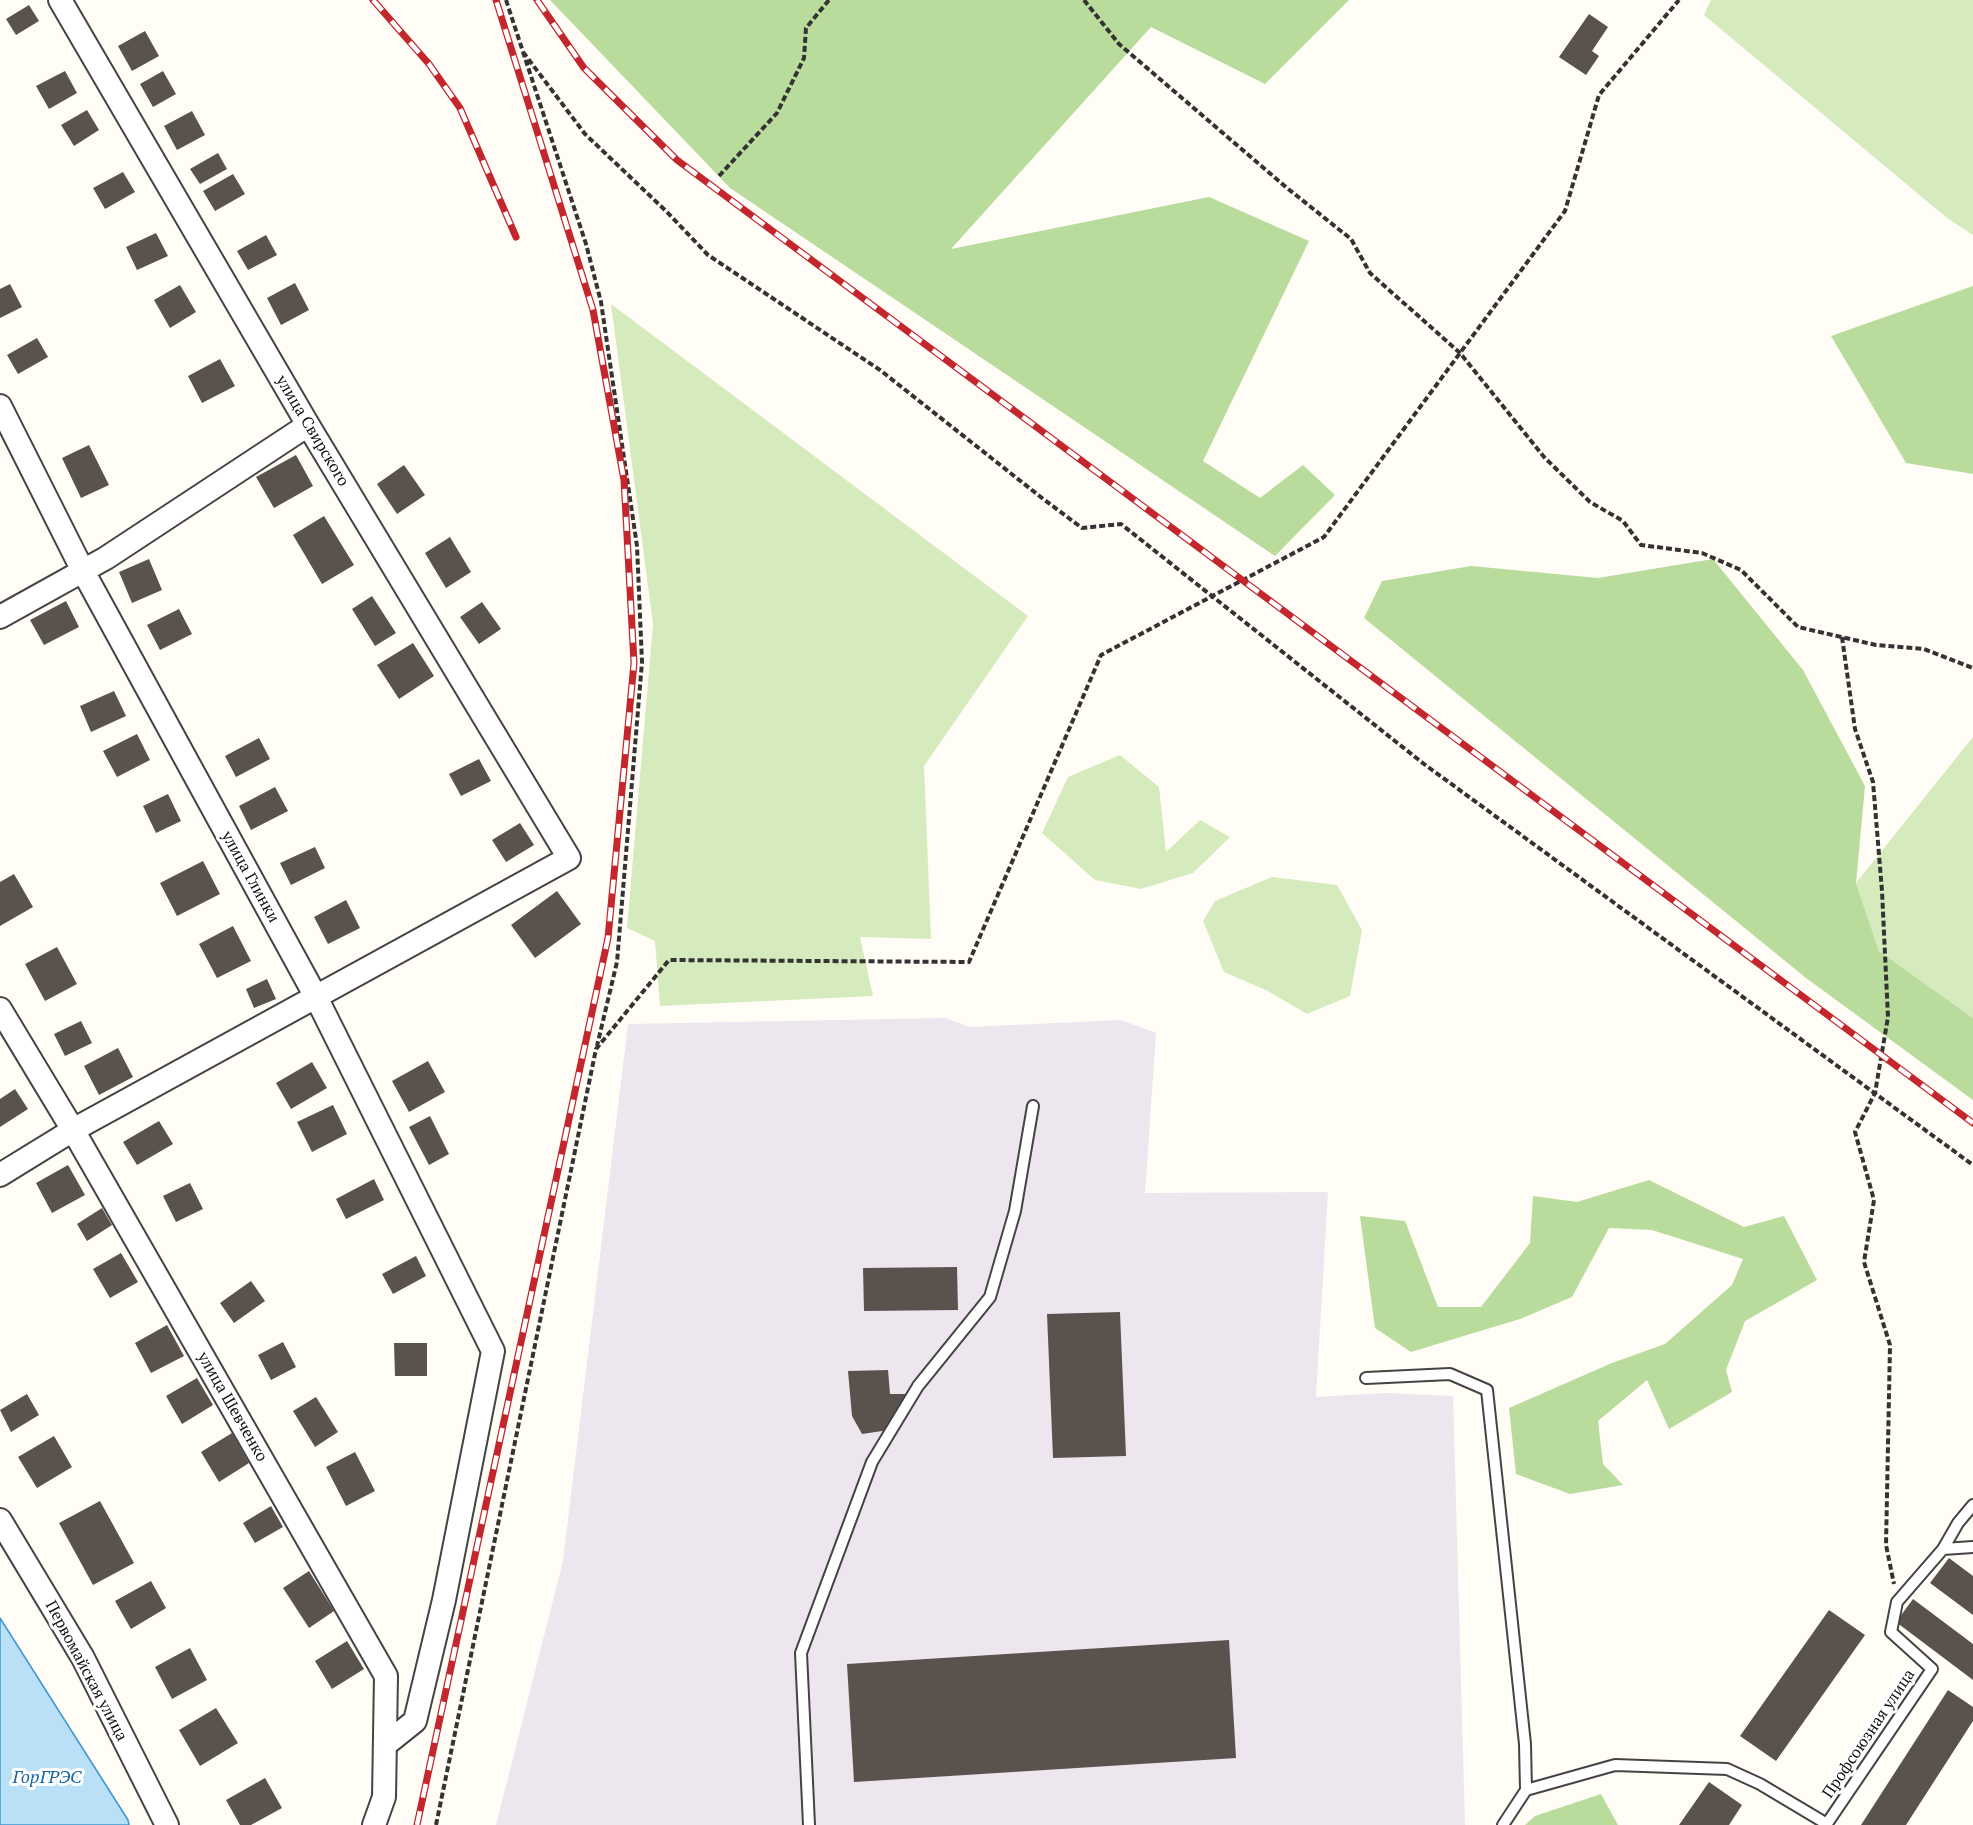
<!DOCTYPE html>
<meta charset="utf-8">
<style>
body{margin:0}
canvas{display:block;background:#fffdf5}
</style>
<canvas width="1973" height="1825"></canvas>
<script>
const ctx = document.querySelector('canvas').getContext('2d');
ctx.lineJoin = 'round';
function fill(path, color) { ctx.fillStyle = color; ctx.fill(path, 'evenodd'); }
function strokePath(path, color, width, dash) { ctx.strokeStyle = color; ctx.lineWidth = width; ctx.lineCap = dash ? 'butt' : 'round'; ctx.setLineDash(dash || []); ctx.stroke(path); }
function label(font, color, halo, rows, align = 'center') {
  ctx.font = font + ' "PT Serif",serif'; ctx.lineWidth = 6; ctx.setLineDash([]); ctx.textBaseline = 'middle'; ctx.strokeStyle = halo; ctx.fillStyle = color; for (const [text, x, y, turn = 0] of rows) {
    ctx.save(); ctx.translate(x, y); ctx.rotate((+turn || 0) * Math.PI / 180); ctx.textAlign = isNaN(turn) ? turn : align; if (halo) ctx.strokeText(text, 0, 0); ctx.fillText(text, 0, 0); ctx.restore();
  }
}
fill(new Path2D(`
 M945 1018 970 1027 1121 1020 1156 1033 1145 1193 1328 1192 1316 1397 1385 1393 1453 1396 1465 1825H496L563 1561 628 1024Z`), '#eee6ef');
fill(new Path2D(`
 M1711 0H1973V235L1947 218 1704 15Z
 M611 304 1028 616 924 766 931 939 860 937 873 996 660 1006 655 941 627 928 653 624Z
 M1973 737V1018L1879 951 1856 883Z
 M1120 755 1159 787 1166 852 1200 820 1230 837 1193 873 1141 889 1095 880 1042 833 1068 777Z
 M1272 877 1337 885 1362 930 1350 996 1307 1014 1268 991 1224 972 1203 921 1215 901Z`), '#d5ebbd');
fill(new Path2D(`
 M550 0H1349L1265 84 1151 27 951 249 1209 197 1309 241 1203 461 1260 498 1303 465 1335 495 1275 556 730 188Z
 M1973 286V474L1906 463 1831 336Z
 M1713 559 1803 670 1865 786 1856 883 1879 951 1973 1018V1100L1806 978 1364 618 1382 581 1471 566 1598 578Z
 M1649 1180 1744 1227 1784 1216 1817 1280 1745 1321 1726 1370 1732 1392 1669 1429 1647 1380 1598 1421 1603 1464 1623 1485 1570 1494 1516 1474 1509 1408 1612 1363 1665 1344 1732 1285 1743 1259 1652 1230 1609 1228 1572 1297 1520 1319 1411 1352 1375 1328 1360 1216 1405 1221 1438 1307H1481L1530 1243 1533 1196 1577 1202Z
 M1601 1794 1618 1825H1525L1535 1816Z`), '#b9dc9c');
const water = new Path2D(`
 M0 1618 128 1820 129 1825H0Z`);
fill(water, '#b9e0f7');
strokePath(water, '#3f96cf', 1.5);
fill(new Path2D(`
 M29 5 39 21 16 35 6 19Z
 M1589 14 1608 27 1592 51 1599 56 1586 75 1559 57Z
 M145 31 159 56 132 71 118 46Z
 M65 71 77 93 49 109 36 86Z
 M163 71 176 94 153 107 140 84Z
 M87 110 99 130 74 146 61 125Z
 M192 111 205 135 177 150 164 126Z
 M218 153 227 169 200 184 190 169Z
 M123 172 135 192 105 209 93 188Z
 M233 174 245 194 215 211 203 191Z
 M156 233 168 256 137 270 126 247Z
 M266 235 277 255 248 270 237 251Z
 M295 283 309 310 281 325 267 298Z
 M10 284 22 307 0 318V289Z
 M180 285 196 312 170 328 154 300Z
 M37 338 48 357 18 374 7 355Z
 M220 359 235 386 202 403 188 376Z
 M89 445 109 485 81 498 62 458Z
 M296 455 313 486 274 508 256 477Z
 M404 465 425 495 397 514 377 484Z
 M324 516 354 565 322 584 293 535Z
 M450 537 471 572 446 588 425 553Z
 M149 559 162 590 132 603 119 572Z
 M372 596 396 633 375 646 352 609Z
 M66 601 79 627 44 645 30 620Z
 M482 602 501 629 479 644 460 617Z
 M179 609 192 634 160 650 147 625Z
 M413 643 434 676 399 699 377 665Z
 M114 691 126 716 91 732 80 706Z
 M137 734 150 760 117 777 103 751Z
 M259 738 270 759 236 777 225 756Z
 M479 759 491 781 461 796 449 774Z
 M275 787 288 811 251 830 239 806Z
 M168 794 181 821 156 833 143 806Z
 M520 823 534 845 506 862 492 840Z
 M315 847 325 868 291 885 280 863Z
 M203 861 220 894 177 916 160 883Z
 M14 874 33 907 0 926V882Z
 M557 891 581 924 535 958 511 925Z
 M346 900 360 928 328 944 314 917Z
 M233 926 251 961 217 978 199 944Z
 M57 947 77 984 45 1001 25 964Z
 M267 979 276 999 254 1008 246 989Z
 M81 1021 92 1043 65 1056 54 1034Z
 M118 1048 133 1077 99 1095 84 1066Z
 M428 1061 445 1092 409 1112 392 1081Z
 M312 1062 327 1088 291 1109 276 1083Z
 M15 1089 28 1109 0 1127V1099Z
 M333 1105 347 1134 312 1152 297 1122Z
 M430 1116 449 1154 429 1165 409 1127Z
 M159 1121 173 1144 137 1165 123 1142Z
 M68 1165 85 1195 52 1213 36 1183Z
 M374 1179 384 1200 346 1219 336 1199Z
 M190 1183 203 1209 176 1222 163 1196Z
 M102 1208 112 1225 87 1241 77 1224Z
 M121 1253 138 1282 110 1298 93 1269Z
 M416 1256 426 1276 393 1294 382 1274Z
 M957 1267 958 1310 864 1311 863 1268Z
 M251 1281 265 1301 234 1323 220 1303Z
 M1120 1312 1126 1456 1053 1458 1047 1314Z
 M167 1325 184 1356 151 1373 135 1343Z
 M283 1342 296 1367 271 1380 258 1355Z
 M394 1343H427V1376H395Z
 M888 1370 890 1394H907L889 1430 862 1434 852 1416 848 1371Z
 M197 1378 213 1405 182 1424 166 1396Z
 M27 1394 39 1415 11 1432 0 1410Z
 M316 1397 338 1432 315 1447 293 1411Z
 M232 1433 249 1463 219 1482 201 1452Z
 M54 1436 72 1467 37 1488 18 1457Z
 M355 1452 375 1491 346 1506 326 1467Z
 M100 1501 134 1563 93 1585 59 1523Z
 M271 1506 283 1527 255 1543 243 1523Z
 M1949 1558 1973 1576V1615L1930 1583Z
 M309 1571 334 1611 309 1628 283 1588Z
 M151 1581 166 1608 131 1629 115 1601Z
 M1913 1599 1973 1644V1680L1896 1622Z
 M1829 1610 1865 1635 1776 1761 1740 1736Z
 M1229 1640 1236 1758 854 1782 847 1664Z
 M347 1641 364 1669 332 1689 315 1661Z
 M190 1648 207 1680 172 1699 155 1667Z
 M1948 1690 1973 1707V1721L1906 1825H1861Z
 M216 1708 238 1743 200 1766 179 1730Z
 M265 1778 282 1808 251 1825H240L226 1800Z
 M1709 1782 1742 1805 1729 1825H1679Z`), '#5a524d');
const service = new Path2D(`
 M1366 1378 1450 1374 1487 1390 1525 1744 1526 1790 1503 1825
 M1943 1549 1973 1547
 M1526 1790 1615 1765 1727 1769 1760 1784 1827 1824
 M809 1825 801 1653 872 1462 918 1386 990 1297 1015 1211 1033 1106
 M1826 1825 1932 1669 1891 1632 1897 1602 1943 1549 1958 1523 1973 1505`);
const minor = new Path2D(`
 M0 406 83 571 316 997 493 1351 444 1600 415 1721 385 1745
 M0 617 106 558 308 425
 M0 1009 73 1130 386 1676 384 1797 374 1825
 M0 1175 73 1130 569 858 308 425 60 0
 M0 1520 83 1658 167 1825`);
strokePath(service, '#444', 14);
strokePath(minor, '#444', 26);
strokePath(new Path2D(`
 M506 0 586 244 601 302 637 546 642 662 617 962 597 1046
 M1084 0 1119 44 1287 188 1351 239 1370 273 1460 353 1544 457 1590 502 1623 521 1641 545 1702 553 1741 570 1798 627 1876 645 1924 649 1973 668
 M523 52 585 134 667 212 708 255 880 370 1042 498 1082 528 1121 524 1424 764 1973 1165
 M719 176 777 113 804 58 806 28 829 0
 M1842 637 1855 729 1873 782 1882 891 1888 1017 1875 1093 1855 1132 1874 1200 1864 1262 1890 1345 1886 1545 1894 1584
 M436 1825 596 1049 669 960 969 962 1101 655 1324 537 1565 211 1599 95 1679 0`), '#333', 4, [6, 3]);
strokePath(service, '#fff', 10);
strokePath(minor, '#fff', 22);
const rail = new Path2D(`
 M373 0 429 64 460 108 516 237
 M537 0 584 68 677 160 1973 1123
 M417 1825 608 938 634 663 624 480 593 310 496 0`);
strokePath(rail, '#c4262e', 7);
strokePath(rail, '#fff', 4.5, [14]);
label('16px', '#111', '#fff', [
 ["улица Свирского",312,431,59],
 ["улица Глинки",250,877,61],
 ["улица Шевченко",232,1407,60],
 ["Первомайская улица",86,1671,62],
 ["Профсоюзная улица",1869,1734,-56]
]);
label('italic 18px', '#1768a6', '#fff', [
 ["ГорГРЭС",47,1778]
]);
</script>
